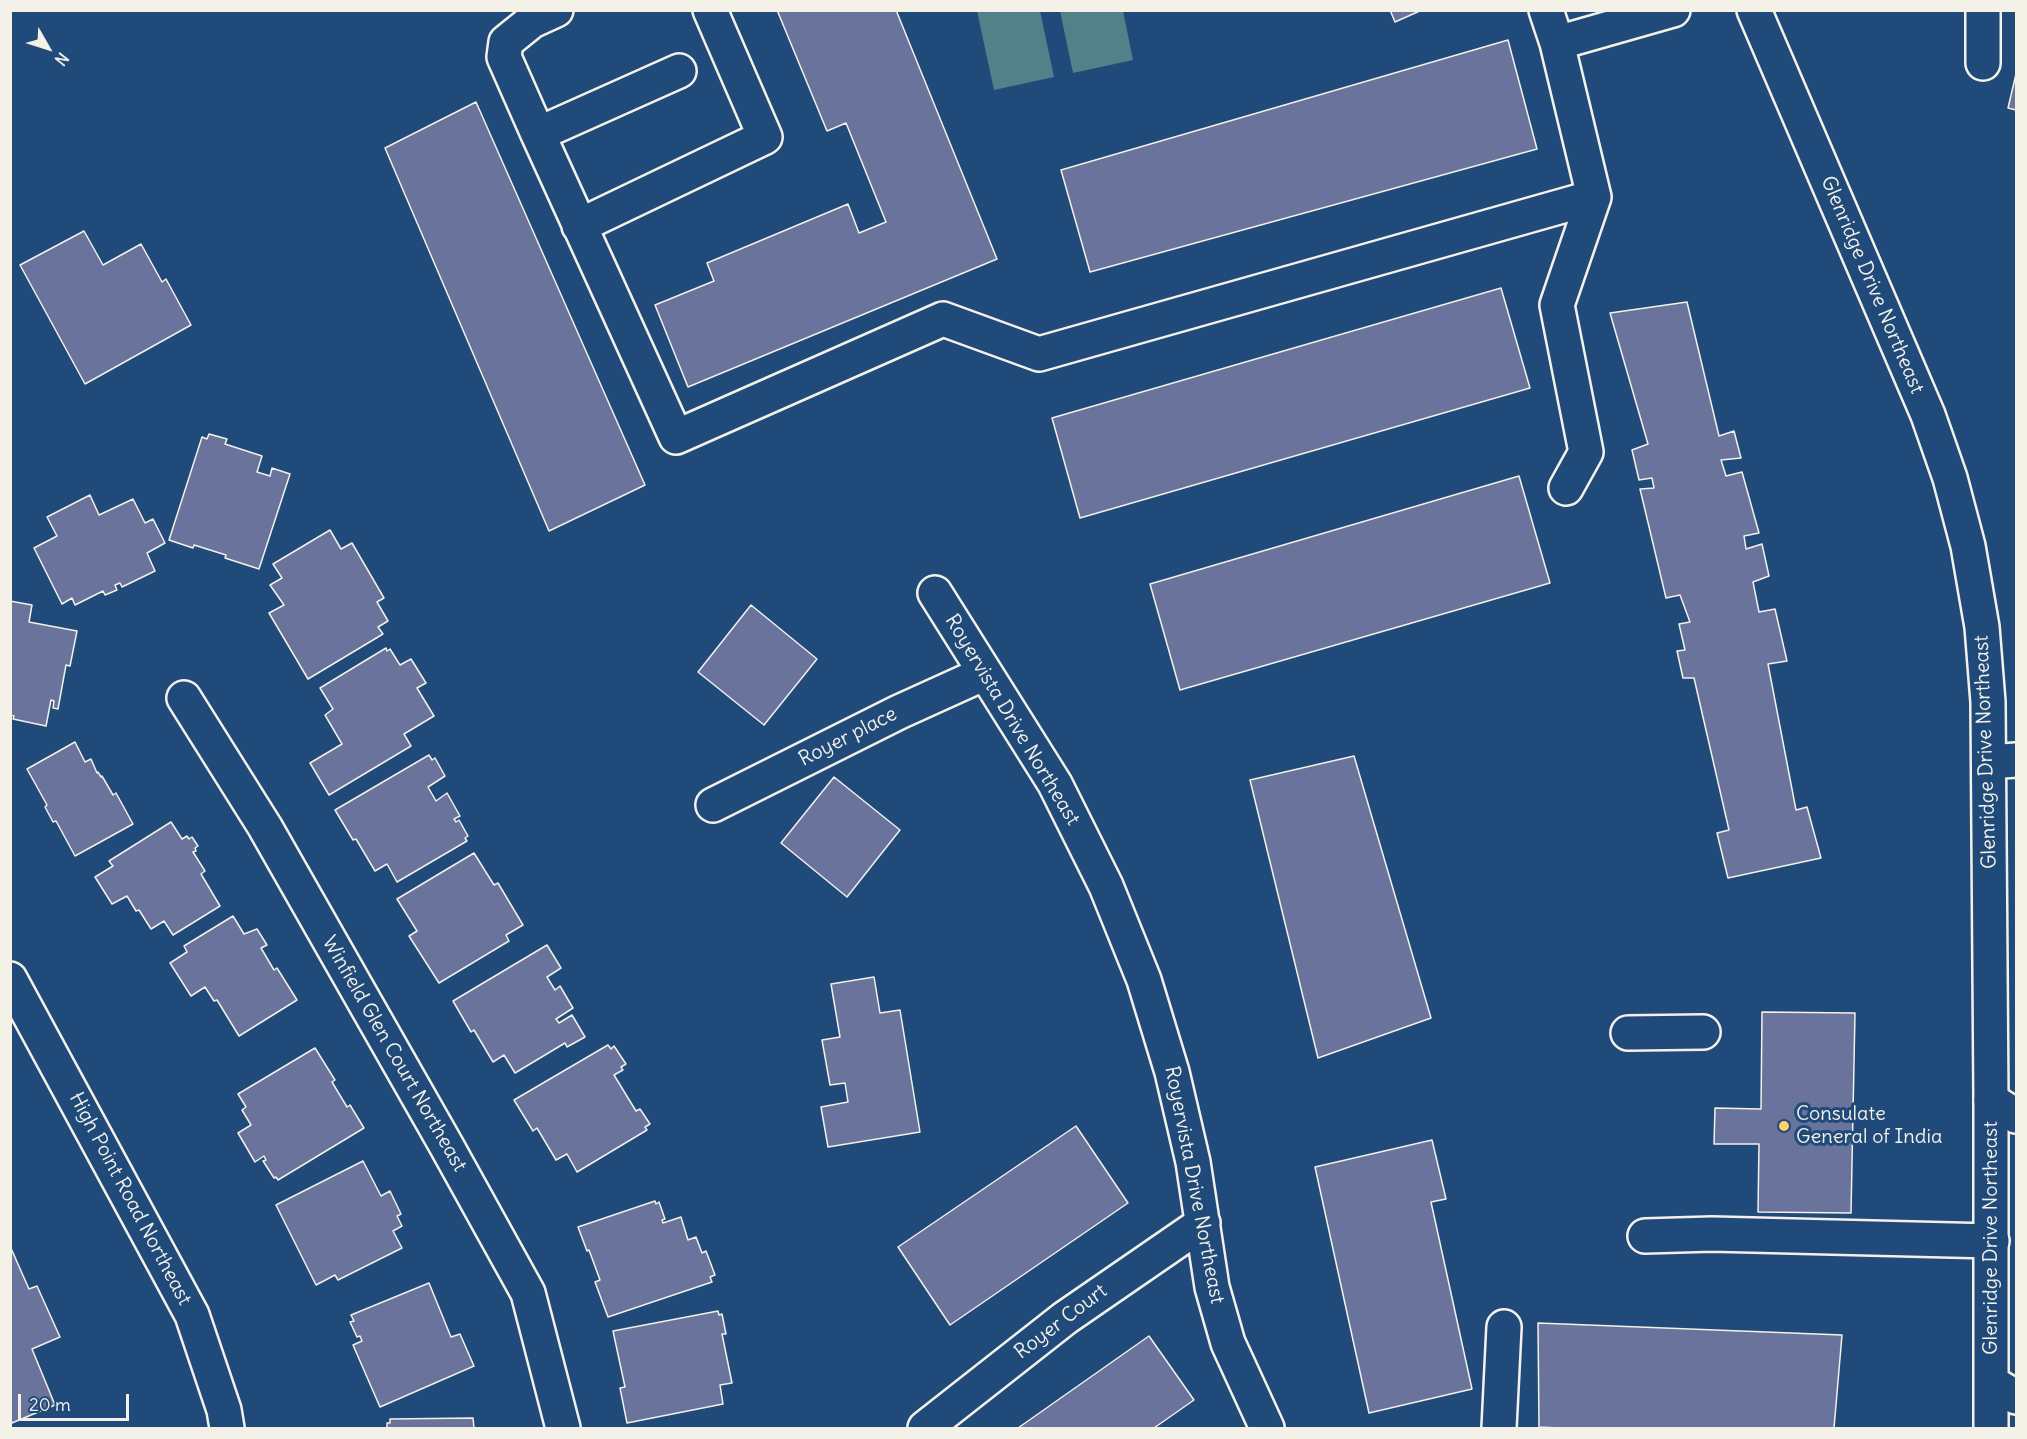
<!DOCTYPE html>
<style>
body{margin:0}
#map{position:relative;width:2027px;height:1439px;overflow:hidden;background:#1f4a7a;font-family:Delius,sans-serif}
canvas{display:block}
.frame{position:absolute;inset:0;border:12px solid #f4f1e8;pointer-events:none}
.north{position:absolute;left:18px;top:18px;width:60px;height:60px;-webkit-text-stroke:4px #1f4a7a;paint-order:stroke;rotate:129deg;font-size:16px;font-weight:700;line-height:24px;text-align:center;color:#f4f1e8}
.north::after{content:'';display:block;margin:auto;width:21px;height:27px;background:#f4f1e8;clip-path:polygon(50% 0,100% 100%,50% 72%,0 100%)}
.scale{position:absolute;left:18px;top:1394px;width:111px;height:27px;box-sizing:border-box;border:3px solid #f4f1e8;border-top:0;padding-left:8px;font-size:18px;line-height:21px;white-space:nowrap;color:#f4f1e8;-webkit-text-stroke:4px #1f4a7a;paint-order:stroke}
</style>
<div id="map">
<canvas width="2027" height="1439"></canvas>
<div class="frame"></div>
<div class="north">N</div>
<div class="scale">20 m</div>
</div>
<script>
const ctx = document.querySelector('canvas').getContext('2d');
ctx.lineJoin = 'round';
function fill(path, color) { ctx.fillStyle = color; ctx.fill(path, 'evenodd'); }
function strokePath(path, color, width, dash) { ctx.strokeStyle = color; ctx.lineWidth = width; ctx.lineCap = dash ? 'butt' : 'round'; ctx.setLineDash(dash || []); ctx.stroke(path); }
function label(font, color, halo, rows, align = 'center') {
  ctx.font = font + ' Delius,sans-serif'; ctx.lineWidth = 6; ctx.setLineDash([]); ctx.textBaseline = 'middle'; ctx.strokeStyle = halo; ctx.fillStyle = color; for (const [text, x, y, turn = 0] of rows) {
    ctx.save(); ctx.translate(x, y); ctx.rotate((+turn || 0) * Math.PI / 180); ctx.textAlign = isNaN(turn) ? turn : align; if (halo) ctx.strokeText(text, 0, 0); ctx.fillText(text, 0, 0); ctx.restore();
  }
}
fill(new Path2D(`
 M977 11H1040L1054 77 994 90Z
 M1060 11H1123L1133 60 1073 73Z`), '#53818a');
const building = new Path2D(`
 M777 10H896L997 259 688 387 655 305 714 281 707 263 848 204 859 233 886 222 846 123 827 131Z
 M1390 10H1422L1395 22Z
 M1508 40 1537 149 1090 272 1061 170Z
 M2016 74V110L2008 108Z
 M476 102 645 485 549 531 385 148Z
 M84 231 103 265 141 244 162 282 166 279 191 325 85 384 20 265Z
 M1501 288 1530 388 1080 518 1052 418Z
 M1687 302 1719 436 1734 431 1741 458 1721 460 1726 476 1742 472 1759 533 1744 536 1746 549 1762 544 1769 576 1753 582 1759 612 1775 609 1787 661 1768 664 1796 810 1807 807 1821 858 1728 878 1717 833 1729 830 1694 678H1683L1677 651 1685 650 1679 624 1690 622 1680 595 1666 598 1640 489 1654 488 1652 478 1639 480 1632 450 1648 444 1610 313Z
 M209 434 227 439 225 444 262 456 257 472 270 476 272 468 290 474 259 569 225 558 226 555 194 545 193 548 169 540 202 437 207 439Z
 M1519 476 1550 583 1180 690 1150 584Z
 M90 495 99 515 133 499 145 523 153 519 165 543 147 553 155 571 122 587 120 583 115 585 117 590 105 595 103 591 75 605 72 598 62 604 34 548 57 536 47 517Z
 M330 530 341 549 352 543 384 598 377 602 388 621 378 627 383 634 308 679 269 613 284 605 270 585 282 578 273 564Z
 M10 601 32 605 29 622 77 631 70 666 66 665 58 709 53 708 54 701 51 700 46 726 13 719 14 716 10 715Z
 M751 605 817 659 764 725 698 672Z
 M386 648 387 651 390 649 400 665 411 659 426 683 417 688 434 716 404 734 411 746 329 795 310 763 342 744 325 715 333 709 320 688Z
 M75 742 85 762 91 759 97 773 98 772 101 777 102 776 113 795 116 793 133 824 75 856 56 821 53 822 45 807 47 805 27 769Z
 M429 755 432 760 435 758 445 776 428 787 436 801 447 793 460 816 454 819 456 822 459 820 468 836 465 838 467 841 397 882 387 864 375 871 356 839 353 840 335 810Z
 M1354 756 1431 1018 1318 1058 1250 780Z
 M834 777 900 830 847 897 781 843Z
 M171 822 182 839 187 836 189 839 192 837 198 846 195 848 196 851 193 852 205 871 201 874 220 906 173 935 164 921 151 929 139 910 136 911 127 896 112 904 95 877 113 866 109 861Z
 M474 853 494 885 498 883 523 925 506 935 509 941 439 983 409 936 417 931 397 899Z
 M233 916 244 934 257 929 267 945 261 948 274 970 277 968 297 1000 239 1036 217 1000 214 1001 205 987 191 996 170 963 187 952 184 946Z
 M547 945 561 968 547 977 555 990 560 986 573 1008 556 1019 559 1023 572 1015 585 1037 567 1047 565 1043 515 1073 504 1055 493 1062 474 1030 471 1032 453 1001Z
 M874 977 880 1013 900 1010 920 1132 828 1147 821 1107 848 1102 845 1083 830 1085 822 1040 840 1037 831 984Z
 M1762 1012 1855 1013 1851 1213 1758 1212 1759 1144H1714L1715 1108 1761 1109Z
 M608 1045 611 1049 614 1046 626 1064 621 1067 623 1070 614 1075 636 1111 640 1109 650 1124 645 1127 647 1130 577 1172 567 1154 556 1160 537 1128 533 1131 514 1100Z
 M315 1048 335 1080 332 1082 347 1107 350 1105 364 1128 278 1180 276 1177 274 1178 263 1161 266 1160 264 1156 255 1162 238 1133 251 1125 242 1110 246 1107 238 1094Z
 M1076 1126 1128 1203 950 1325 898 1247Z
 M1432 1140 1446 1199 1431 1202 1472 1389 1369 1413 1315 1167Z
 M363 1161 381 1196 390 1191 401 1214 397 1216 402 1226 393 1231 402 1248 338 1280 335 1275 316 1285 276 1205Z
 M655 1201 656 1204 659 1202 665 1219 662 1220 663 1223 681 1217 688 1240 696 1237 702 1253 706 1251 715 1275 710 1277 712 1282 608 1317 595 1282 600 1280 589 1250 587 1251 578 1227Z
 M10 1246 29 1289 37 1286 60 1337 32 1349 55 1405 12 1423 10 1418Z
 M429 1283 451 1337 460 1334 474 1366 380 1407 353 1345 362 1341 360 1336 357 1337 350 1322 354 1321 351 1315Z
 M718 1311 719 1315 722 1314 726 1334H722L732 1383 720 1385 723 1404 627 1423 620 1388 625 1387 613 1331Z
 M1538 1323 1842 1335 1834 1428H1558L1539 1427Z
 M1149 1336 1194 1400 1154 1428H1018Z
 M473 1418 474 1428H387V1423H390V1419Z`);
fill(building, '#6a739b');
strokePath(building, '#f4f1e8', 1.5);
const minor = new Path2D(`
 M1983 10V63
 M1557 43 1673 10
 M679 71 538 134 676 437 943 319 1039 354 1594 197 1557 43 1546 10
 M538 134 504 57 506 42 532 21 556 10
 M579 226 765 137 710 10
 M1566 488 1586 452 1557 305 1594 197
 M935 593 1055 784 1106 886 1144 980 1172 1072 1193 1162 1212 1287 1228 1343 1267 1428
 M184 698 265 827 446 1145 528 1293 563 1428
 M1989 762 2016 760
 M713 805 899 712 985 673
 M10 979 192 1315 224 1410 227 1428
 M1628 1033 1703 1032
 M1991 1100 2016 1116
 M1645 1236 1712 1234 1992 1241
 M1992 1383 2016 1397
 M925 1428 1065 1318 1203 1223
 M1499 1428 1504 1327`);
const major = new Path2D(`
 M1754 10 1928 415 1950 478 1968 546 1982 627 1988 702 1991 1100V1428`);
strokePath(minor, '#f4f1e8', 38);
strokePath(major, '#f4f1e8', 38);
strokePath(minor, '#1f4a7a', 33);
strokePath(major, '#1f4a7a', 33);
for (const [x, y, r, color] of [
 [1784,1126,6,"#ffd166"]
]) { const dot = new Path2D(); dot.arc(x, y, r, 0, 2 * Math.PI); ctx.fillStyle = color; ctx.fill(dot); strokePath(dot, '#1f4a7a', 2); }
label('20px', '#f4f1e8', '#1f4a7a', [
 ["Glenridge Drive Northeast",1872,285,67],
 ["Royervista Drive Northeast",1012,720,59],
 ["Royer place",848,737,-27],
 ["Glenridge Drive Northeast",1986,752,-92],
 ["Winfield Glen Court Northeast",394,1054,60],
 ["Royervista Drive Northeast",1194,1185,79],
 ["High Point Road Northeast",130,1199,62],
 ["Glenridge Drive Northeast",1991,1238,-90],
 ["Royer Court",1061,1322,-37]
]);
label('20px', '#f4f1e8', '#1f4a7a', [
 ["Consulate",1796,1114],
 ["General of India",1796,1137]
], 'left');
</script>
